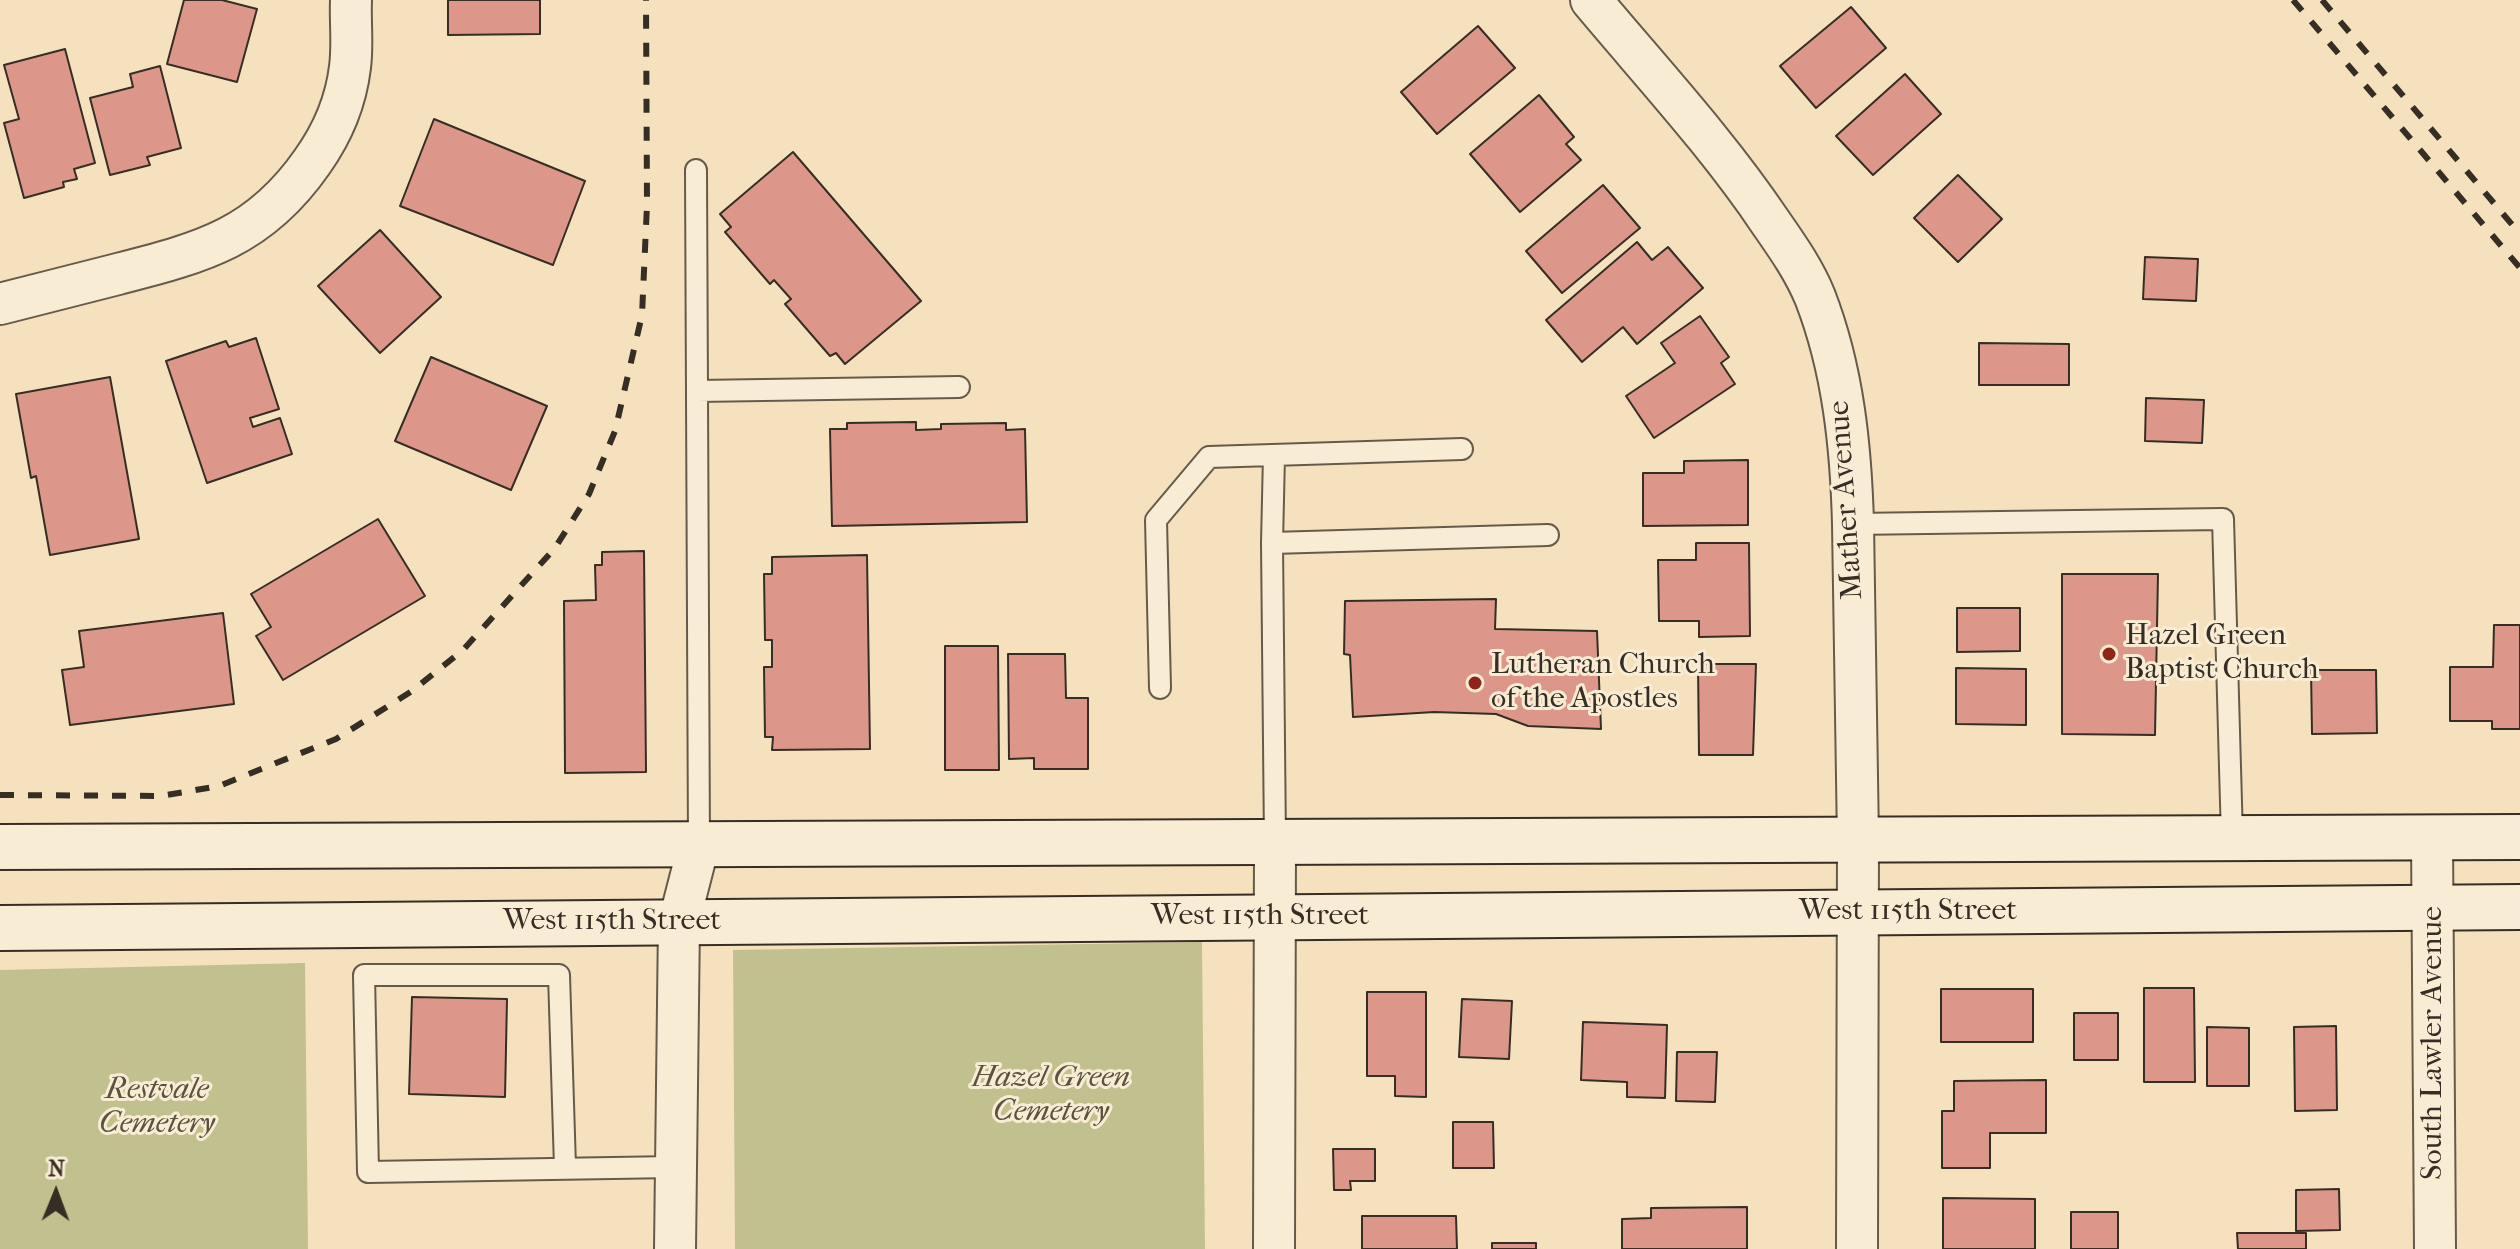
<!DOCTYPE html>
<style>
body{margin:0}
#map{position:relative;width:2520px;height:1249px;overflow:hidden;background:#f6e1bf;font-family:"IM FELL French Canon",serif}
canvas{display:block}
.north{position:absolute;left:16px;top:1153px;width:80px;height:80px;-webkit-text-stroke:6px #f9ecd5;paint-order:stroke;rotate:1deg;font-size:22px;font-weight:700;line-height:32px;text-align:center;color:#362e24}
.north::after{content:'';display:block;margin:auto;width:28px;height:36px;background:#362e24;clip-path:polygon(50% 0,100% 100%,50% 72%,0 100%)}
</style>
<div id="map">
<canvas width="2520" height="1249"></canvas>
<div class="north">N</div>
</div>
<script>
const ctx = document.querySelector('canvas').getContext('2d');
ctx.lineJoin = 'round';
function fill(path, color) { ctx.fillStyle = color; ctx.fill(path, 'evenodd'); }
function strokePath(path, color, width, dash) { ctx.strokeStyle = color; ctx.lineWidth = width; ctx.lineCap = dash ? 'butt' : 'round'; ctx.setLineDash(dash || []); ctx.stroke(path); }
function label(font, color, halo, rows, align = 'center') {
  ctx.font = font + ' "IM FELL French Canon",serif'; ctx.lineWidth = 6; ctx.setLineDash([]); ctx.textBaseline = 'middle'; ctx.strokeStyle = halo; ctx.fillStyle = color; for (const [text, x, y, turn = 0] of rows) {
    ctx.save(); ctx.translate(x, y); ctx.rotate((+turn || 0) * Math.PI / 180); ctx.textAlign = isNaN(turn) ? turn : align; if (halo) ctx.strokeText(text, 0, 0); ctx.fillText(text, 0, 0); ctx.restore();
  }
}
fill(new Path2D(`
 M1202 942 1205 1249H735L733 950Z
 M305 963 308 1249H0V970Z`), '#c1c18f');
const building = new Path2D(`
 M184 0H222L257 9 237 82 167 64Z
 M448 0H540V34L448 35Z
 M1851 7 1886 48 1816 108 1780 66Z
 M1478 26 1515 68 1437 134 1401 92Z
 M65 49 95 163 74 169 77 179 63 182 64 187 24 198 4 123 19 119 4 65Z
 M160 66 181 148 147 157 150 165 110 175 90 98 133 87 130 74Z
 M1905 74 1941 114 1873 175 1836 136Z
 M1539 95 1574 137 1566 144 1581 160 1520 212 1470 154Z
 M434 119 585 181 553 265 400 206Z
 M793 152 921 301 845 364 836 353 830 356 785 304 791 299 774 280 770 284 725 232 731 227 720 214Z
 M1958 175 2002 219 1958 262 1914 218Z
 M1603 185 1640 228 1562 293 1526 251Z
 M380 230 441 297 380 353 318 286Z
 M1637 242 1652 260 1668 247 1703 288 1637 344 1623 327 1582 362 1546 320Z
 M2145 257 2198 259 2196 301 2143 299Z
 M1700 316 1729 357 1721 363 1735 384 1654 438 1626 396 1675 363 1661 343Z
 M256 338 279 409 250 418 253 427 280 418 292 454 207 483 166 361 226 341 229 347Z
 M1979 343 2069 344V385H1979Z
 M431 357 547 406 511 490 395 441Z
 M110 377 139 539 50 555 36 476 31 478 16 394Z
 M2146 398 2204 400 2202 443 2145 441Z
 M916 422V430L941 429V424L1006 423V430L1025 429 1027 522 832 526 830 429H847V423Z
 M1748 460V525L1643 526V473H1684V461Z
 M378 519 425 596 283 680 256 636 271 627 251 594Z
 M1696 543H1749L1750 636 1699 637V621H1659L1658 560H1696Z
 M644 551 646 772 565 773 564 601 596 600 595 565H602V552Z
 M867 555 870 749 772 750 773 737H765L764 667H772V640H765L764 574H772V557Z
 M2062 574H2158L2155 735 2062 734Z
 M1496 599 1495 629 1597 631 1601 729 1528 726 1496 714 1434 712 1353 717 1350 655 1344 654 1345 601Z
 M1957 608H2020V651L1957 652Z
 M223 613 234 704 70 725 62 670 84 667 79 631Z
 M2494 625H2520V729H2492V721H2450V667H2493Z
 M945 646H998L999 770H945Z
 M1008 654H1065L1066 698H1088V769H1034V758L1009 759Z
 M1698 664H1756L1753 755H1699Z
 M1956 668 2026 669V725L1956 724Z
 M2311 670H2376L2377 733 2312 734Z
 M2144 988H2194L2195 1082H2144Z
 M1941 989H2033V1042H1941Z
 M1367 992H1426V1097L1395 1096V1076H1367Z
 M412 997 507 999 505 1097 409 1094Z
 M1462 999 1512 1001 1509 1059 1459 1057Z
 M2074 1013H2118V1060H2074Z
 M1583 1022 1667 1025 1665 1098 1627 1097V1082L1581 1080Z
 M2336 1026 2337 1110 2295 1111 2294 1027Z
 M2207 1027 2249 1028V1086H2207Z
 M1677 1052H1717L1715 1102 1676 1101Z
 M2046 1080V1133H1990V1168H1942V1111H1954V1081Z
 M1453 1122H1493L1494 1168H1453Z
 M1333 1149H1375V1181H1350L1351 1190H1334Z
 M2339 1189 2340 1230 2296 1231V1190Z
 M1943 1198 2035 1199V1249H1943Z
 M1747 1207V1249H1622V1219L1651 1218V1208Z
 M2071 1212H2118V1249H2071Z
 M1362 1216H1456L1457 1249H1362Z
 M2237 1233H2306V1249H2238Z
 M1492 1243H1536V1249H1492Z`);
fill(building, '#dd978a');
strokePath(building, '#362e24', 2);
const lane = new Path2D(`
 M696 170 699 844
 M698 391 959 387
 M1274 455 1272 543 1275 842
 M1853 524 2223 519 2232 838
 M1272 543 1548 535
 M1160 688 1156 520 1209 457 1462 449
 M565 1167 559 975H364L368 1172 674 1167`);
const street = new Path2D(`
 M1591 0C1652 73 1718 144 1771 223 1787 246 1804 270 1815 297 1843 369 1851 447 1853 524L1858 840 1857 1249
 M0 304C39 294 79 284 118 274 203 252 259 238 312 162 332 134 346 101 350 67 353 45 350 22 351 0
 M2432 838 2435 1249
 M675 1249 679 922 699 844
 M1274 1249 1275 842`);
const secondary = new Path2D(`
 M0 847 2520 837
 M0 928 2520 907`);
strokePath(lane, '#665b4b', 24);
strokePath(street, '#665b4b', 44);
strokePath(secondary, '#362e24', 48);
strokePath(lane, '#f9ecd5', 20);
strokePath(street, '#f9ecd5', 40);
strokePath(secondary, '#f9ecd5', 44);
strokePath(new Path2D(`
 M2293 0 2520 268
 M2322 0 2520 234
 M0 795 161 796 219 786 336 739 412 691 463 650 555 548 589 494 615 431 642 315 647 205 646 0`), '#362e24', 6, [14, 14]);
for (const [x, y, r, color] of [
 [2109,654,8,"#8f2418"],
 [1475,683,8,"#8f2418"]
]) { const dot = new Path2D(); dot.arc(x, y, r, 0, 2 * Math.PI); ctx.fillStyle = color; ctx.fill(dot); strokePath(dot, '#f9ecd5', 3); }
label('30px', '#362e24', '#f9ecd5', [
 ["Mather Avenue",1847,500,-94],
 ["West 115th Street",1908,912],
 ["West 115th Street",1260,917],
 ["West 115th Street",612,922],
 ["South Lawler Avenue",2434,1043,-90]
]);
label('30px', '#362e24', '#f9ecd5', [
 ["Hazel Green",2125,637],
 ["Baptist Church",2125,671],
 ["Lutheran Church",1491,666],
 ["of the Apostles",1491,700]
], 'left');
label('italic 30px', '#59533f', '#f9ecd5', [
 ["Hazel Green",1051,1079],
 ["Cemetery",1051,1113],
 ["Restvale",157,1091],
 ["Cemetery",157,1125]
]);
</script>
